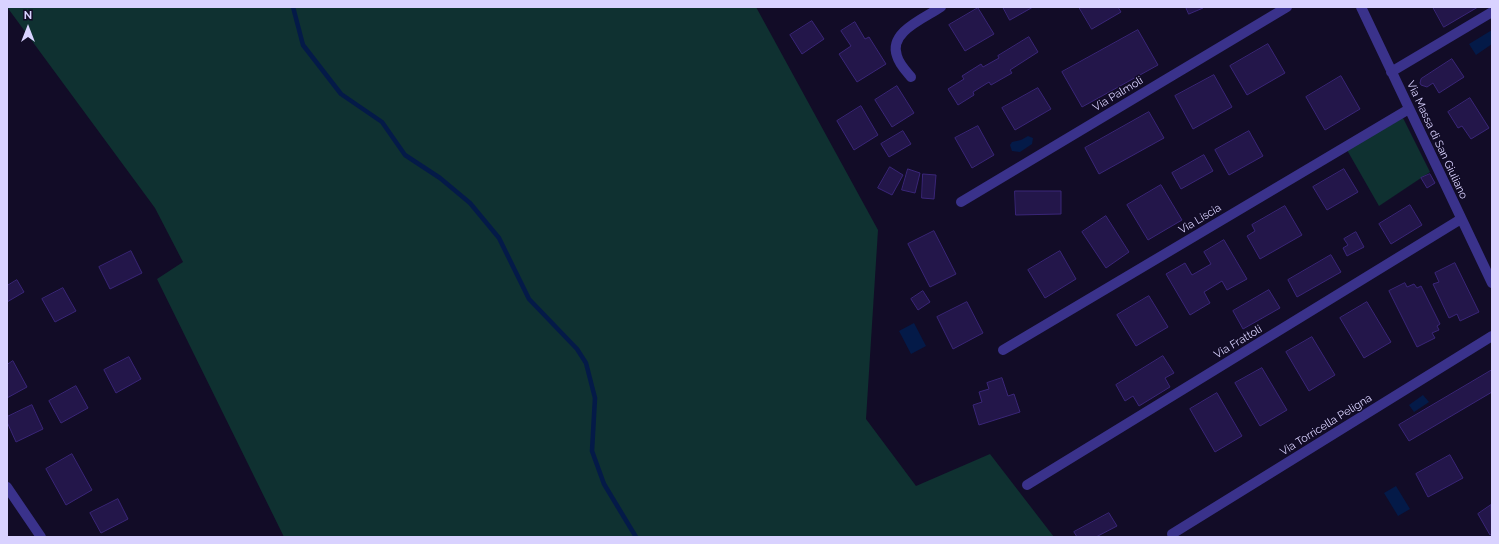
<!DOCTYPE html>
<style>
body{margin:0}
#map{position:relative;width:1499px;height:544px;overflow:hidden;background:#120c27;font-family:Raleway,sans-serif}
canvas{display:block}
.frame{position:absolute;inset:0;border:8px solid #d9d2ff;pointer-events:none}
.north{position:absolute;left:8px;top:8px;width:40px;height:40px;-webkit-text-stroke:3px #120c27;paint-order:stroke;rotate:0deg;font-size:11px;font-weight:700;line-height:16px;text-align:center;color:#d9d2ff}
.north::after{content:'';display:block;margin:auto;width:14px;height:18px;background:#d9d2ff;clip-path:polygon(50% 0,100% 100%,50% 72%,0 100%)}
</style>
<div id="map">
<canvas width="1499" height="544"></canvas>
<div class="frame"></div>
<div class="north">N</div>
</div>
<script>
const ctx = document.querySelector('canvas').getContext('2d');
ctx.lineJoin = 'round';
function fill(path, color) { ctx.fillStyle = color; ctx.fill(path, 'evenodd'); }
function strokePath(path, color, width, dash) { ctx.strokeStyle = color; ctx.lineWidth = width; ctx.lineCap = dash ? 'butt' : 'round'; ctx.setLineDash(dash || []); ctx.stroke(path); }
function label(font, color, halo, rows, align = 'center') {
  ctx.font = font + ' Raleway,sans-serif'; ctx.lineWidth = 3; ctx.setLineDash([]); ctx.textBaseline = 'middle'; ctx.strokeStyle = halo; ctx.fillStyle = color; for (const [text, x, y, turn = 0] of rows) {
    ctx.save(); ctx.translate(x, y); ctx.rotate((+turn || 0) * Math.PI / 180); ctx.textAlign = isNaN(turn) ? turn : align; if (halo) ctx.strokeText(text, 0, 0); ctx.fillText(text, 0, 0); ctx.restore();
  }
}
fill(new Path2D(`
 M7 7H756L878 230 866 419 916 486 990 454 1054 537H284L157 279 183 262 155 208Z
 M1403 118 1430 172 1379 206 1347 150Z`), '#0f3131');
fill(new Path2D(`
 M1492 30V44L1476 55 1469 44Z
 M1028 136 1033 138 1032 144 1020 152 1012 151 1010 145 1012 142 1021 140Z
 M914 323 926 346 911 354 899 331Z
 M1423 395 1429 402 1414 412 1409 405Z
 M1396 486 1410 509 1398 516 1384 493Z`), '#041a48');
strokePath(new Path2D(`
 M293 7 303 45 341 94 382 122 405 155 440 178 470 203 499 238 529 299 577 349 586 363 595 398 592 451 604 484 636 537`), '#041a48', 4.5);
const building = new Path2D(`
 M1003 7H1033L1010 20Z
 M1079 7H1118L1121 12 1092 29Z
 M1186 7H1203V8L1189 14Z
 M1433 7H1478L1444 27Z
 M978 8 994 34 965 51 949 25Z
 M812 21 824 39 802 54 790 35Z
 M855 22 865 39 869 37 886 64 857 82 839 54 851 46 841 31Z
 M1138 30 1158 65 1082 107 1062 72Z
 M1029 37 1038 52 1010 70 1012 73 991 85 989 82 973 92 974 95 958 105 948 89 964 79 962 76 981 64 983 67 999 58 998 56Z
 M1268 44 1285 73 1247 95 1230 66Z
 M1452 59 1464 77 1439 93 1433 83 1427 87 1421 85 1420 83 1421 79Z
 M1214 75 1232 107 1193 129 1175 96Z
 M1341 76 1360 109 1325 130 1306 97Z
 M897 86 914 113 892 127 875 100Z
 M1038 88 1051 109 1015 130 1002 108Z
 M1470 98 1489 128 1471 139 1462 126 1458 128 1448 112Z
 M861 106 878 135 854 150 837 121Z
 M1149 112 1164 138 1099 174 1085 148Z
 M978 126 994 155 972 168 955 138Z
 M903 131 911 144 889 157 881 144Z
 M1249 131 1263 156 1229 175 1215 150Z
 M1204 155 1213 171 1181 189 1172 173Z
 M890 167 903 175 892 195 878 188Z
 M908 169 920 173 915 193 902 190Z
 M1344 169 1358 192 1327 210 1313 187Z
 M923 174 936 175 934 199 922 198Z
 M1430 174 1435 183 1427 188 1421 178Z
 M1161 185 1182 220 1148 240 1127 205Z
 M1015 191H1061V214L1016 215Z
 M1410 205 1422 225 1391 244 1379 224Z
 M1285 206 1302 235 1260 259 1247 236 1255 231 1252 225Z
 M1106 216 1129 252 1106 268 1082 232Z
 M934 231 956 274 930 287 908 244Z
 M1356 232 1364 247 1347 256 1343 248 1348 245 1344 239Z
 M1224 240 1247 279 1227 290 1222 281 1204 292 1210 303 1190 315 1166 274 1185 263 1192 275 1211 264 1204 252Z
 M131 251 142 273 110 289 99 267Z
 M1060 251 1076 279 1045 298 1028 270Z
 M1331 255 1341 272 1297 297 1288 280Z
 M1455 263 1479 312 1460 321 1457 314 1449 318 1433 284 1439 282 1435 273Z
 M17 280 24 292 7 302V286Z
 M1405 283 1407 287 1414 284 1417 288 1421 286 1440 324 1437 326 1439 330 1432 333 1435 338 1417 347 1389 291Z
 M63 288 76 311 55 322 42 299Z
 M1269 290 1280 308 1243 329 1233 311Z
 M923 291 930 302 918 310 911 299Z
 M1149 296 1168 327 1136 346 1117 315Z
 M967 302 983 333 953 349 937 317Z
 M1367 302 1391 342 1364 358 1340 318Z
 M1312 337 1335 375 1309 391 1286 352Z
 M1163 356 1174 373 1165 378 1170 387 1139 406 1133 396 1125 401 1116 385Z
 M129 357 141 379 116 393 104 370Z
 M13 361 27 387 7 398V365Z
 M1262 368 1287 410 1260 426 1235 383Z
 M1492 370V392L1409 441 1399 425Z
 M1002 378 1008 396 1014 394 1020 412 979 425 973 405 982 402 979 392 989 389 987 383Z
 M76 386 88 408 61 423 49 401Z
 M1217 393 1242 436 1215 452 1190 409Z
 M32 405 43 429 16 442 7 422V417Z
 M72 454 92 490 66 505 46 469Z
 M1450 455 1463 478 1428 497 1416 474Z
 M118 499 128 519 101 533 90 513Z
 M1491 505 1492 534 1490 535 1478 514Z
 M1109 513 1117 526 1096 537H1077L1074 532Z`);
fill(building, '#23164a');
strokePath(building, '#3a2678', 1);
strokePath(new Path2D(`
 M1361 7 1492 283
 M1391 72 1492 12
 M911 77C906 71 899 64 897 56 888 32 925 18 941 7
 M961 202 1287 7
 M1003 350 1409 109
 M1027 485 1461 219
 M7 487 41 537
 M1172 534 1492 336`), '#3a328b', 10);
label('11px', '#d9d2ff', '#120c27', [
 ["Via Palmoli",1118,94,-31],
 ["Via Massa di San Giuliano",1437,140,65],
 ["Via Liscia",1200,219,-31],
 ["Via Frattoli",1238,342,-31],
 ["Via Torricella Peligna",1326,425,-32]
]);
</script>
